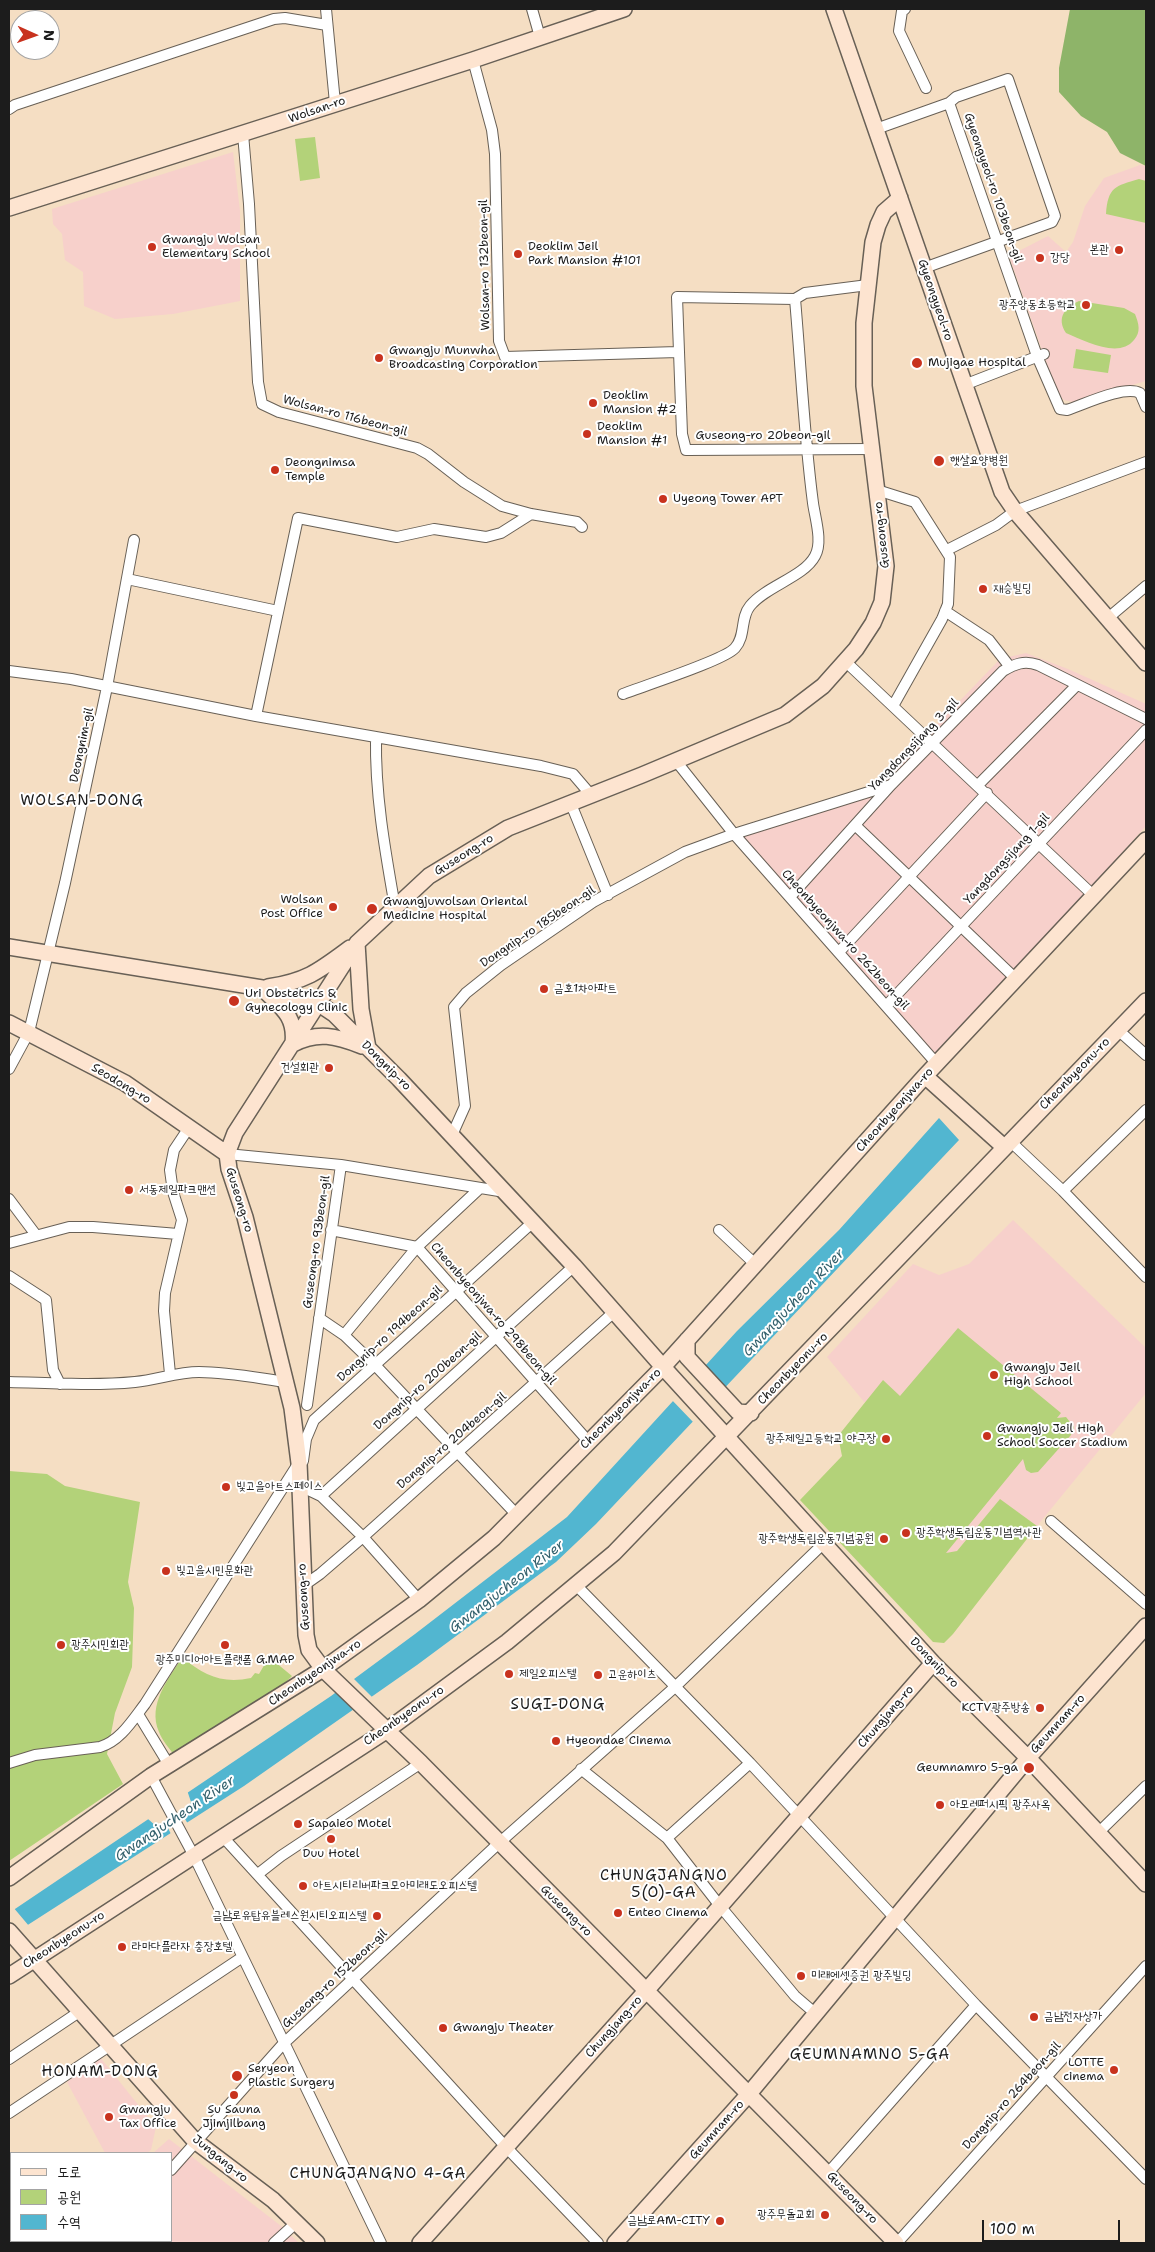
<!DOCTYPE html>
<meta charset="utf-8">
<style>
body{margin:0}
#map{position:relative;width:1155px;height:2252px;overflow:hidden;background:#f5dec3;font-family:"Shantell Sans","Poor Story",sans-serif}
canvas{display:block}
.frame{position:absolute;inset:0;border:10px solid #1c1c1c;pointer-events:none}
.legend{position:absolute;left:10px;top:2152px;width:162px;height:90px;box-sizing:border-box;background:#fff;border:1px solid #a4a4a4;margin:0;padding:6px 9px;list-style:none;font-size:15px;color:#1c1c1c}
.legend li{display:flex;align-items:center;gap:10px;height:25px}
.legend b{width:25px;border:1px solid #a4a4a4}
.north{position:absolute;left:10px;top:10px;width:50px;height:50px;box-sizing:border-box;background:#fff;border:1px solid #a4a4a4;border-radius:50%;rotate:92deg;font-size:14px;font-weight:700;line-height:20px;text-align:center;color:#1c1c1c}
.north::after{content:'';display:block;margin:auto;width:18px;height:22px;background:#c8321e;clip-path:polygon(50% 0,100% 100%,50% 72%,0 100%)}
.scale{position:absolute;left:982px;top:2220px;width:138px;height:22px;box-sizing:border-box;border:2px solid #1c1c1c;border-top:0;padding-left:6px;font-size:15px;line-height:18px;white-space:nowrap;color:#1c1c1c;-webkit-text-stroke:4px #fff;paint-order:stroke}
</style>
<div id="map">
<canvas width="1155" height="2252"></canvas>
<div class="frame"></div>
<ul class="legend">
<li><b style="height:6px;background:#fde4d0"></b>도로</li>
<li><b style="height:14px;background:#b3d279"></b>공원</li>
<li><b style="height:14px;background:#52b6d0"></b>수역</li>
</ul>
<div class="north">N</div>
<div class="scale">100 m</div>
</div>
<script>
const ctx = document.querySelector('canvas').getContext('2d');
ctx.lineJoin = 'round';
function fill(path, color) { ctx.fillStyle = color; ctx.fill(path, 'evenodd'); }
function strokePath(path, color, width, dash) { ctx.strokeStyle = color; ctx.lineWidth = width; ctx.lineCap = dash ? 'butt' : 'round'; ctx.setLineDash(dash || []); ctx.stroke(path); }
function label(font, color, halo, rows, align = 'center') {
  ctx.font = font + ' "Shantell Sans","Poor Story",sans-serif'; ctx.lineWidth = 4; ctx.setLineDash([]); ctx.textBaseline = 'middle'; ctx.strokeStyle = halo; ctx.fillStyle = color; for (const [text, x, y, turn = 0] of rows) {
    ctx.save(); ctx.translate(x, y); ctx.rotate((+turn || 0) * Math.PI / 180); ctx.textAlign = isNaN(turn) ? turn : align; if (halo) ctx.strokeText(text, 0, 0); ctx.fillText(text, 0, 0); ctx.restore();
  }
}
fill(new Path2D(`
 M233 152 240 211V301L173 314 115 319 84 306 83 272 65 260 62 234 53 224 52 209Z
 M1140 165 1146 166V381L1073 402 1064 400 1057 393 1009 256 1048 236 1066 252 1073 242 1085 206 1104 178Z
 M1026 653 1068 669 1146 704V826L938 1057 735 830 880 784 1000 659Z
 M1013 1220 1146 1348V1393L1037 1526 1000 1500 957 1551 945 1554 838 1436 865 1403 827 1357 913 1264 939 1275 969 1264Z
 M99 2056 156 2127 151 2150 147 2153H105L67 2082Z
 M169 2139 281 2226 299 2243H66L65 2241H171V2153H153Z`), '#f7d0cb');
fill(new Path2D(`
 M315 137 320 178 300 181 295 139Z
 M1139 179 1146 181V223L1106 214C1108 187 1115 186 1139 179Z
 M1079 301 1124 308 1135 314C1139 324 1141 332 1134 340 1119 359 1085 341 1066 333 1056 318 1065 307 1079 301Z
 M1076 349 1111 355 1108 373 1073 368Z
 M958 1328 1061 1413 1057 1418 1066 1417 1074 1427 1071 1435 1038 1472 1031 1473 1026 1470 1023 1459 946 1553 957 1551 1000 1499 1037 1526 953 1634 944 1643 933 1642 800 1500 842 1456 838 1436 883 1380 900 1396Z
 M9 1471 47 1474 65 1486 140 1502 128 1582 134 1608 132 1667 115 1713 107 1754 123 1784 9 1861Z
 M182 1657C204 1676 223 1684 251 1678L255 1673 259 1674 269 1657 292 1676 280 1688 174 1755C169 1748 162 1740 159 1732 147 1704 169 1679 182 1657Z`), '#b3d279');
fill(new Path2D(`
 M1070 9H1146V166L1120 153 1107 132 1081 116 1059 92V68Z`), '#8eb469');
fill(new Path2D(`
 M939 1118 959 1140 596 1524 556 1562 417 1665 244 1786 9 1937V1913L331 1696 415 1634 567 1517 737 1331 839 1230Z`), '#52b6d0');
fill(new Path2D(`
 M699 1368 723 1393 694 1423 670 1398Z
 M352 1677 374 1699 355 1712 335 1690Z
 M187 1790 191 1802 185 1819 188 1824 171 1834 168 1828 156 1826 148 1819 146 1816Z
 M13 1907 29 1926 9 1940V1910Z`), '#f5dec3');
const street = new Path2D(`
 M326 9 335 103
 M532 9 540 37
 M905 9 902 11 899 31 926 88
 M473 60 492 130 495 154 499 341 505 357 678 352
 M9 109 15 105 274 19 285 18 327 25
 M876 129 949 103 1037 356 1060 409 1067 410C1085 404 1124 385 1140 393L1146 407
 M243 134 249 204 258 382 262 404 279 412 417 448 428 454 464 482 502 506 531 514 577 522 582 527
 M924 268 1052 222 1055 216 1008 79 956 97 949 103
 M868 285 805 293 795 299 677 297 682 434 686 450 873 449
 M964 385 1044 354
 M877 490 915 502 950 557 948 604 942 619 893 706
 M531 514 501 533 486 537 434 529 397 537 298 518 256 716 541 766 573 774 591 795
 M947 550 996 525 1015 511 1146 462
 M127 579 278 611
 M945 611 989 640 1010 667
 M1108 618 1146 586
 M846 662 1094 896
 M9 671 71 679 256 716
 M623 694C643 686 725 660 735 648 746 636 740 618 750 606 766 586 804 577 815 556 823 542 815 518 813 503 804 435 801 367 795 299
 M376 737C375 795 385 850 395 907
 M676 761 734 834 937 1064
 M978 785 1077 685
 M571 804 608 895
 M856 826 1016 979
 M790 897 891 785 1003 671C1015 664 1024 660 1038 665L1146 719
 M839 952 987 793
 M886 1006 1146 730
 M1118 1030 1146 1055
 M9 1069 29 1032 65 883 107 687 134 540
 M452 1135 465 1106 454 1007 466 993 501 965 593 902 685 852 734 834 891 785
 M1010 1141 1063 1191 1146 1277
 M227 1154 341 1165 505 1192
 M1063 1191 1146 1110
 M9 1199 36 1235
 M331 1230 417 1247 588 1441
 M719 1230 755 1264
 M9 1243 69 1227H93L178 1234
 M9 1276 46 1300 53 1370 60 1384
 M319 1318 344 1335 374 1364 517 1515
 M344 1335 417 1247 479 1189
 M170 1374 164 1311 165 1293 182 1220 173 1192 170 1170 174 1150 188 1129
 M9 1382C51 1383 93 1386 135 1382 157 1380 177 1372 199 1372 228 1372 257 1378 286 1382
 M307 1405 341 1165
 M303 1461 306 1439 314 1420 533 1222
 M301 1480 300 1486 321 1496 363 1537 419 1600
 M321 1496 574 1266
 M1051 1521 1146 1604
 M576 1585 750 1763 976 2005 1146 2179
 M303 1586 320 1574 363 1537 614 1312
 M138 1714 169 1765
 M9 1763 35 1755 100 1747C120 1741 132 1721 145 1704L298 1464
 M581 1769 667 1838 720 1906 795 1996 816 2014
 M151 1776 194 1856 381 2243
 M1098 1833 1146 1786
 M223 1837 505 2146 598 2243
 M667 1838 750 1763
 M258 1874 281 1856 421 1763
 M9 2059 79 2012
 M9 2113 241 1958
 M171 2170 283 2044 499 1843 675 1687 824 1543
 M828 2173 976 2005
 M107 2243 109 2241
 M274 2243 297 2222
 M897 2243 1146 1966`);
const secondary = new Path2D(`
 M834 9 1002 492 1015 511 1146 663
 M9 208 473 60 624 9
 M357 943 361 1009 368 1048
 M9 947 262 988 319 1004 334 1014 399 1079 574 1266 663 1367 933 1663 1028 1758 1146 1884
 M268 987C307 981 319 971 350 948
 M264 990C281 1007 296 1016 293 1043
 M9 1023 125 1083 227 1154
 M293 1044C318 1031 336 1036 362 1046
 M925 1076 1004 1147
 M687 1340V1357L738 1412 751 1413
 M9 1878 151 1776 323 1669 419 1600 494 1538 663 1367 925 1076 1146 840
 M9 1931 195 2141 273 2200 317 2243
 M9 1976 386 1731 507 1642 614 1553 1146 1001
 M420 2243 646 1991 933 1663
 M615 2243 748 2095 1028 1758 1146 1626
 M896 2243 421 1763 323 1669 309 1650 306 1635 299 1463 292 1408 245 1217 229 1169 227 1154 235 1133 357 943 429 876 508 828 642 775 785 715 823 686 856 649 873 623 882 602 886 566 864 386V323L873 242 878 225 884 212 900 198`);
strokePath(street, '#686056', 12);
strokePath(secondary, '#686056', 18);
strokePath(street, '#fff', 10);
strokePath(secondary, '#fde4d0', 15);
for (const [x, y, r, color] of [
 [152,247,5,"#c8321e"],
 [1119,250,5,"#c8321e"],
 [518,254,5,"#c8321e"],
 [1040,258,5,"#c8321e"],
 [1086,305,5,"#c8321e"],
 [379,358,5,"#c8321e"],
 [917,363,6,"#c8321e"],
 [593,403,5,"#c8321e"],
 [587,434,5,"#c8321e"],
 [939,461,6,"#c8321e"],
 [275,470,5,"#c8321e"],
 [663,499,5,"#c8321e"],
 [983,589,5,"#c8321e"],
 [333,907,5,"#c8321e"],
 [372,909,6,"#c8321e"],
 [544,989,5,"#c8321e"],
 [234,1001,6,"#c8321e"],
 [329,1068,5,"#c8321e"],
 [129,1190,5,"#c8321e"],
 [994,1375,5,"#c8321e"],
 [987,1436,5,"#c8321e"],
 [886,1439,5,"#c8321e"],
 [226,1487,5,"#c8321e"],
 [906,1533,5,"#c8321e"],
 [884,1539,5,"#c8321e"],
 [166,1571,5,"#c8321e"],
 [61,1645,5,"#c8321e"],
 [225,1645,5,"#c8321e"],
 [509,1674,5,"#c8321e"],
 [598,1675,5,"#c8321e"],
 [1040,1708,5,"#c8321e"],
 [556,1741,5,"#c8321e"],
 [1029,1768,6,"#c8321e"],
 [940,1805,5,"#c8321e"],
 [298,1824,5,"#c8321e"],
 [331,1839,5,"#c8321e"],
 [303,1886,5,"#c8321e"],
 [618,1913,5,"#c8321e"],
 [377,1916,5,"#c8321e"],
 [122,1947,5,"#c8321e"],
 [801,1976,5,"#c8321e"],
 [1034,2017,5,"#c8321e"],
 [443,2028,5,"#c8321e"],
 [1114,2070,5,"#c8321e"],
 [237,2076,6,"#c8321e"],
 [234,2095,5,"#c8321e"],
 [109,2117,5,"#c8321e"],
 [825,2215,5,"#c8321e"],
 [720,2221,5,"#c8321e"]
]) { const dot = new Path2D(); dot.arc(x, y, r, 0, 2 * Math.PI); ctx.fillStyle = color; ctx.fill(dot); strokePath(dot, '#fff', 2); }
label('12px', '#1c1c1c', '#fff', [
 ["Wolsan-ro",317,110,-19],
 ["Gyeongyeol-ro 103beon-gil",993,188,71],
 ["Wolsan-ro 132beon-gil",485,265,-91],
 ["Gyeongyeol-ro",935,300,71],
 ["Wolsan-ro 116beon-gil",345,416,15],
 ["Guseong-ro 20beon-gil",763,436],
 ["Guseong-ro",882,535,-96],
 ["Deongnim-gil",82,745,-78],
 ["Yangdongsijang 3-gil",914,745,-46],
 ["Guseong-ro",464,855,-32],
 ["Yangdongsijang 1-gil",1007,859,-47],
 ["Dongnip-ro 185beon-gil",538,927,-34],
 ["Cheonbyeonjwa-ro 262beon-gil",845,940,48],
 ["Dongnip-ro",386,1066,45],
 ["Cheonbyeonu-ro",1075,1074,-46],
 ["Seodong-ro",121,1084,31],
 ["Cheonbyeonjwa-ro",895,1110,-48],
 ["Guseong-ro",239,1200,73],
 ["Guseong-ro 93beon-gil",317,1242,-82],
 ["Cheonbyeonjwa-ro 298beon-gil",493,1314,49],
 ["Dongnip-ro 194beon-gil",390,1334,-42],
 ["Cheonbyeonu-ro",793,1369,-46],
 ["Dongnip-ro 200beon-gil",428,1381,-42],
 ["Cheonbyeonjwa-ro",621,1409,-45],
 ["Dongnip-ro 204beon-gil",452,1441,-41],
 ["Guseong-ro",304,1597,-93],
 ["Dongnip-ro",934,1663,46],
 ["Cheonbyeonjwa-ro",315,1673,-34],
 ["Cheonbyeonu-ro",404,1716,-35],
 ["Chungjang-ro",886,1717,-49],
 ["Geumnam-ro",1058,1724,-48],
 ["Guseong-ro",566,1911,45],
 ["Cheonbyeonu-ro",64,1940,-33],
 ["Guseong-ro 152beon-gil",335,1979,-43],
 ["Chungjang-ro",614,2027,-48],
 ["Dongnip-ro 264beon-gil",1012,2096,-48],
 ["Geumnam-ro",717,2130,-48],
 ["Jungang-ro",220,2159,39],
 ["Guseong-ro",852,2198,46]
]);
label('12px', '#1c1c1c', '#fff', [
 ["Gwangju Wolsan",162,240],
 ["Elementary School",162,254],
 ["Deoklim Jeil",528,247],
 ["Park Mansion #101",528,261],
 ["본관",1109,250,"right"],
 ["강당",1050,258],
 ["광주양동초등학교",1076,305,"right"],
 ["Gwangju Munwha",389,351],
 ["Broadcasting Corporation",389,365],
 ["Mujigae Hospital",928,363],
 ["Deoklim",603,396],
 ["Mansion #2",603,410],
 ["Deoklim",597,427],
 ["Mansion #1",597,441],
 ["햇살요양병원",950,461],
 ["Deongnimsa",285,463],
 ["Temple",285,477],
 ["Uyeong Tower APT",673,499],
 ["재승빌딩",993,589],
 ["Wolsan",323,900,"right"],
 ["Post Office",323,914,"right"],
 ["Gwangjuwolsan Oriental",383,902],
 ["Medicine Hospital",383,916],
 ["금호1차아파트",554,989],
 ["Uri Obstetrics &",245,994],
 ["Gynecology Clinic",245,1008],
 ["건설회관",319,1068,"right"],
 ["서동제일파크맨션",139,1190],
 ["Gwangju Jeil",1004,1368],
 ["High School",1004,1382],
 ["Gwangju Jeil High",997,1429],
 ["School Soccer Stadium",997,1443],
 ["광주제일고등학교 야구장",876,1439,"right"],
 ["빛고을아트스페이스",236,1487],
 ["광주학생독립운동기념역사관",916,1533],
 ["광주학생독립운동기념공원",874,1539,"right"],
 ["빛고을시민문화관",176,1571],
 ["광주시민회관",71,1645],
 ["광주미디어아트플랫폼 G.MAP",225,1660,"center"],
 ["제일오피스텔",519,1674],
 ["고운하이츠",608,1675],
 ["KCTV광주방송",1030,1708,"right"],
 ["Hyeondae Cinema",566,1741],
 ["Geumnamro 5-ga",1018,1768,"right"],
 ["아모레퍼시픽 광주사옥",950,1805],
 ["Sapaieo Motel",308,1824],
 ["Duu Hotel",331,1854,"center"],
 ["아트시티리버파크모아미래도오피스텔",313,1886],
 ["Enteo Cinema",628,1913],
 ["금남로유탑유블레스원시티오피스텔",367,1916,"right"],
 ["라마다플라자 충장호텔",132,1947],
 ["미래에셋증권 광주빌딩",811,1976],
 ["금남전자상가",1044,2017],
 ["Gwangju Theater",453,2028],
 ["LOTTE",1104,2063,"right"],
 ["cinema",1104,2077,"right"],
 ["Seryeon",248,2069],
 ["Plastic Surgery",248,2083],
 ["Gwangju",119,2110],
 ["Tax Office",119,2124],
 ["Su Sauna",234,2110,"center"],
 ["Jjimjilbang",234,2124,"center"],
 ["광주무돌교회",815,2215,"right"],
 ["금남로AM-CITY",710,2221,"right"]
], 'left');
label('italic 14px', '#34616d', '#fff', [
 ["Gwangjucheon River",794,1303,-47],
 ["Gwangjucheon River",507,1587,-38],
 ["Gwangjucheon River",175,1819,-34]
]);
ctx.letterSpacing = '1px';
label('15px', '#1c1c1c', '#fff', [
 ["WOLSAN-DONG",82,801],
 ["SUGI-DONG",558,1705],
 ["CHUNGJANGNO",664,1876],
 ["5(O)-GA",664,1893],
 ["GEUMNAMNO 5-GA",870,2055],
 ["HONAM-DONG",100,2072],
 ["CHUNGJANGNO 4-GA",378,2174]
]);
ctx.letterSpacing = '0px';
</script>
